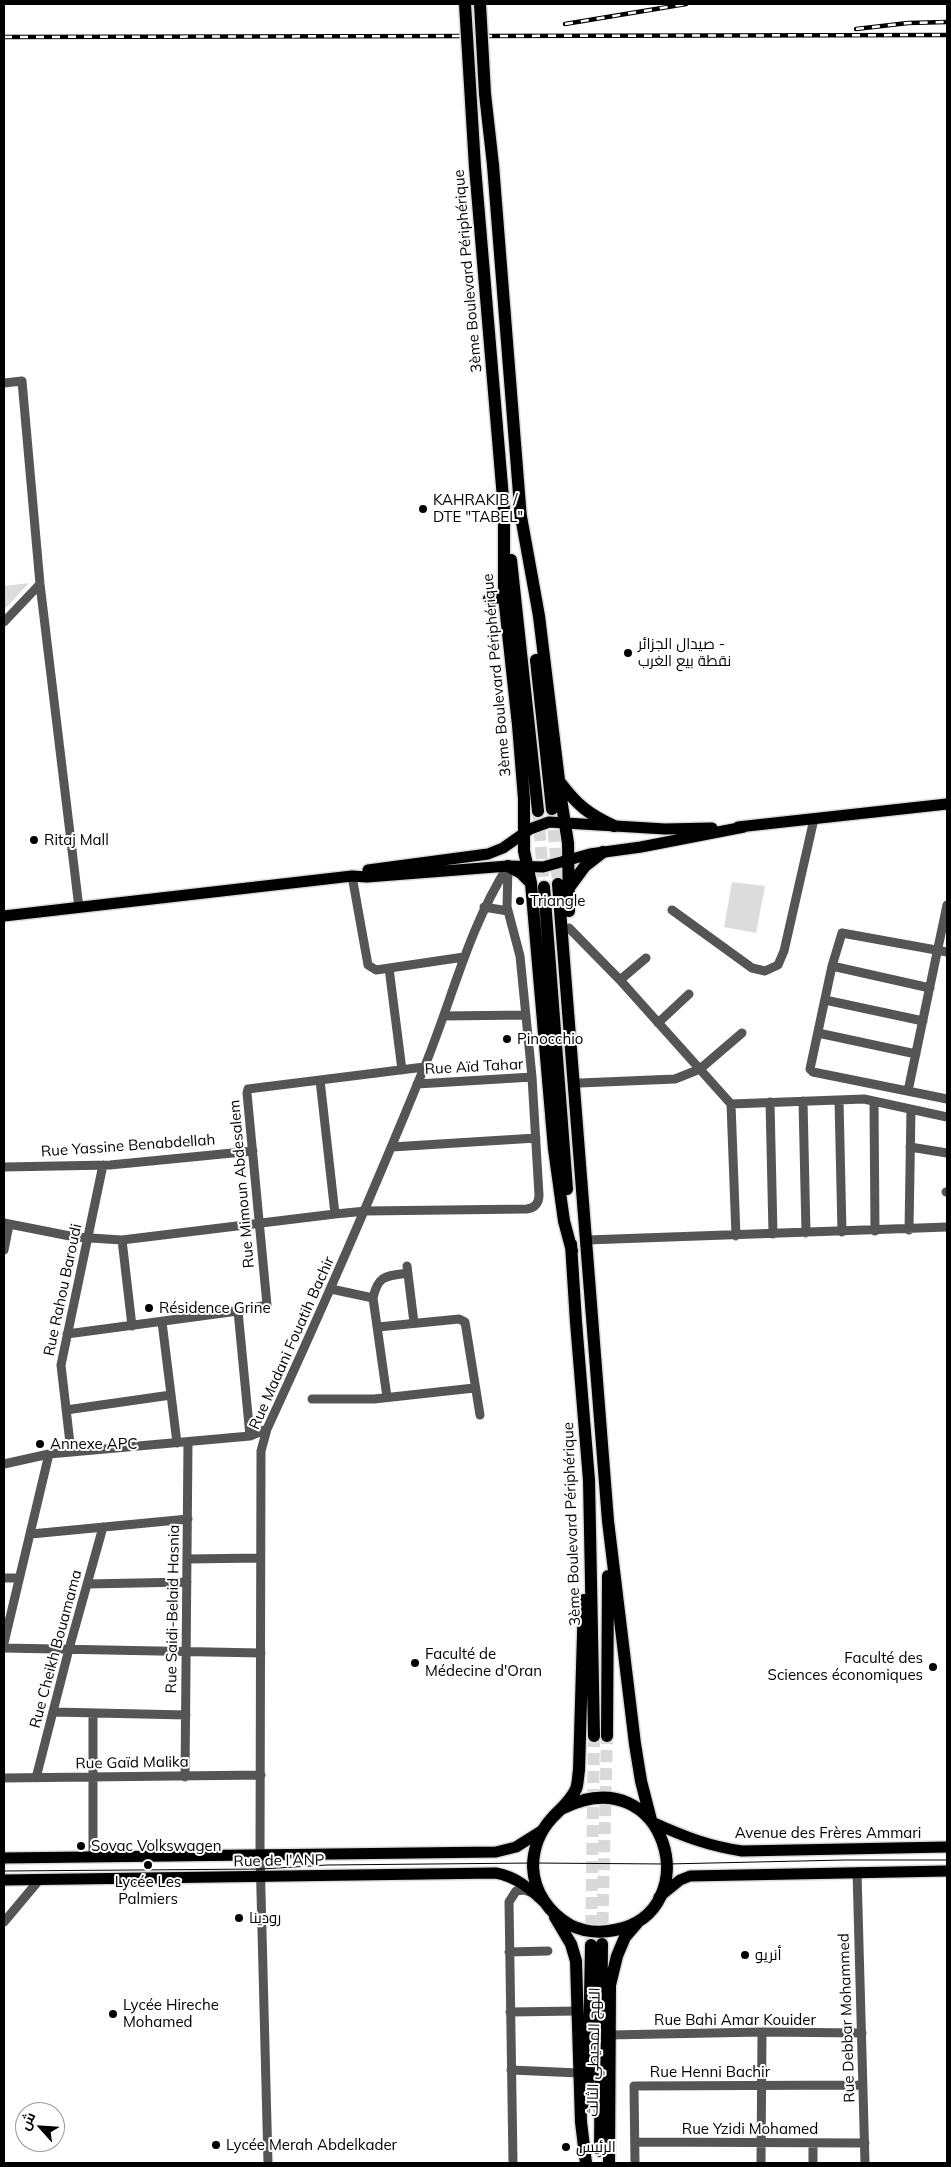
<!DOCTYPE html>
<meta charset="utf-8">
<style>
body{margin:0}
#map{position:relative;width:951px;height:2167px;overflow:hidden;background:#fff;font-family:Mulish,Cairo,sans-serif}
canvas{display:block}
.frame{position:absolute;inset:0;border:5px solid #000;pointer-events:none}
.north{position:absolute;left:15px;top:2102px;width:50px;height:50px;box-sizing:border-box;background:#fff;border:1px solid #999;border-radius:50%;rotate:296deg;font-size:14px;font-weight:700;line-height:20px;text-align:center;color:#000}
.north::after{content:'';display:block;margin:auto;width:18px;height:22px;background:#000;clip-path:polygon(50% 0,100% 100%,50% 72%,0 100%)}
</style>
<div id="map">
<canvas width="951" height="2167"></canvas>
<div class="frame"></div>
<div class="north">ش</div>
</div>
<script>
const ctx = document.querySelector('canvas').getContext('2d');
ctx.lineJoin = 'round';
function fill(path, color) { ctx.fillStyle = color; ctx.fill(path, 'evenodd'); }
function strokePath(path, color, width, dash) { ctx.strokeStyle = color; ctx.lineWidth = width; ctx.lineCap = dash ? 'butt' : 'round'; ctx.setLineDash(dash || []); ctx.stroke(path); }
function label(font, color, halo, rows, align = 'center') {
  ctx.font = font + ' Mulish,Cairo,sans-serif'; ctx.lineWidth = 4; ctx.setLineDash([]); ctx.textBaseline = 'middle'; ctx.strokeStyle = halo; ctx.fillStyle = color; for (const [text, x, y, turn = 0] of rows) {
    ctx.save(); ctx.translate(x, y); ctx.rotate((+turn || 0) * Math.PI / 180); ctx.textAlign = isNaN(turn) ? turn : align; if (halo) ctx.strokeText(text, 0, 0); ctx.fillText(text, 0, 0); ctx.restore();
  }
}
fill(new Path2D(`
 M29 583 4 610V586Z
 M732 882 765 886 756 933 724 927Z`), '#dcdcdc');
strokePath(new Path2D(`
 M538 811 544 887
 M552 812 558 884
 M602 1942 607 1736
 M591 1945 594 1736`), '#d9d9d9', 12, [12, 6]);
const major = new Path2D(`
 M738 827 947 804
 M368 870 488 854 503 848 530 829 549 822 665 829 712 828
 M4 916 352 876 367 877 508 866 543 867 590 854 641 847 744 827
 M654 1823C685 1837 709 1846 742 1851L947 1847
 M4 1858 496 1852 516 1847 543 1830
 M4 1880 496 1873C516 1877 528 1887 543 1901
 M659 1897 680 1880 690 1876 947 1871`);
const highway = new Path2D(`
 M493 165 521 519
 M475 167 504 510V596L518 725 524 799V851L531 883 554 1149 564 1221 572 1251
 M520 511 539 616 562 805 568 843 569 911
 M511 560 538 811
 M489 599 504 596
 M536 660 552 809
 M559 781C577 805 588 814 614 826
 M508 866 521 873 531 883
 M558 884 608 1521 635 1744 641 1781 651 1820
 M544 887 567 1189
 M568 889 585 866 603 852
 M571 1244 576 1322 589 1480 594 1736
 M607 1736 608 1576
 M563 1808C667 1757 708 1912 615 1930 600 1933 584 1932 570 1925 549 1913 534 1892 533 1867 533 1849 540 1831 552 1818 560 1809 570 1802 576 1789 578 1784 578 1776 579 1770L584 1600
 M555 1917 571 1944 576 1961 581 2122 586 2163
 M588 2105 591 1945
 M600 2151 602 1944
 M609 2163 610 1985 617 1956 625 1937 637 1923`);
strokePath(major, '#dbdbdb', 14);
strokePath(highway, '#dbdbdb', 15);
strokePath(new Path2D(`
 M4 383 22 381 40 584 79 908
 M4 622 40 584
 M352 876 368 965 376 970 464 957
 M484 907 508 911
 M672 910 752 968 765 971 778 965 784 951 814 819
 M569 928 620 980 731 1104 864 1099 947 1117
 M947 952 842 933 832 966 810 1069 813 1072 947 1099
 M832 966 930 988
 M389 968 402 1070
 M620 980 646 958
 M825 1000 923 1021
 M444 1016 526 1015
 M658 1023 689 994
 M818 1033 916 1054
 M320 1080 335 1214
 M580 1083 675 1079 700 1069 742 1033
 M417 1084 532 1077
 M908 1091 947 905
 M839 1100 842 1232
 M803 1101 806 1233
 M874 1101 875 1231
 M770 1102 773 1234
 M731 1104 736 1236
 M392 1147 536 1138
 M910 1147 947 1153
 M4 1167 110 1165 253 1151
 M946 1192H947
 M4 1223 75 1237 122 1240 335 1214 366 1211 527 1209C535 1208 539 1203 539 1195L532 1077 520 956 507 907 508 867
 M909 1230 911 1109
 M122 1240 132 1326
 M587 1240 947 1227
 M4 1250 9 1225
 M407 1266 414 1323
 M331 1289 373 1298C378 1275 386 1276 408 1273
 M373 1298 387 1397
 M238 1311 250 1436
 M162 1322 177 1443
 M378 1327 459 1319 465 1322 480 1415
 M67 1334 238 1311 267 1305 247 1093 248 1089 424 1067
 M312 1399H374L474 1388
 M66 1410 171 1395
 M71 1452 61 1365 103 1165
 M4 1464 49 1454 250 1436 267 1429
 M31 1534 188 1519
 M188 1559 260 1558
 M4 1578H19
 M87 1584 187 1582
 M4 1643 49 1454
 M4 1648 261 1653
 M53 1712 186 1715
 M185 1777 188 1442
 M4 1778 261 1775
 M36 1778 69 1649 103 1527
 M93 1856V1713
 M857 1872 865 2163
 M4 1922 40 1879
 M509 1952 548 1951
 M510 2012 578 2011
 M609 2035 762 2032 862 2033
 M511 2070 579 2073
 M635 2142 865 2143
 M813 2143V2163
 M268 2163 260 1854 261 1451 267 1429C322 1310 374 1190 424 1068 452 1000 468 929 508 866
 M513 2163 509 1902 516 1891 524 1890 533 1893
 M635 2163 634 2086 863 2085
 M761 2163 762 2032`), '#555', 9);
strokePath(major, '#000', 11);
strokePath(highway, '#000', 12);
strokePath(new Path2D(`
 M4 1871 261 1869 327 1865 533 1863 667 1864 845 1860H947`), '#000', 1);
const rail = new Path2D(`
 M565 24 686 4
 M856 29 908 23 947 22
 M4 37 947 35`);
strokePath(rail, '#000', 4.5);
strokePath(rail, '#fff', 2.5, [8]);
const highwayBridge = new Path2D(`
 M465 4 475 167
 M480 4 485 94 493 165`);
strokePath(highwayBridge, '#dbdbdb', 15, []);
strokePath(highwayBridge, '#000', 12);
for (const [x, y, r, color] of [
 [423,509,5,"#000"],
 [628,653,5,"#000"],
 [34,840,5,"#000"],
 [520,901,5,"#000"],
 [507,1039,5,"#000"],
 [149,1308,5,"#000"],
 [40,1444,5,"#000"],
 [415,1663,5,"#000"],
 [933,1667,5,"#000"],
 [81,1846,5,"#000"],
 [148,1865,5,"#000"],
 [239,1918,5,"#000"],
 [745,1955,5,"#000"],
 [113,2014,5,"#000"],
 [216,2145,5,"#000"],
 [566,2147,5,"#000"]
]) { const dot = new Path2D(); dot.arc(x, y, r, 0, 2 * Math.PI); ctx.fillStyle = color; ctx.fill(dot); strokePath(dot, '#fff', 2); }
label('15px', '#000', '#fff', [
 ["3ème Boulevard Périphérique",468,271,-95],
 ["3ème Boulevard Périphérique",497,675,-95],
 ["Rue Aïd Tahar",474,1067,-3],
 ["Rue Yassine Benabdellah",128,1146,-4],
 ["Rue Mimoun Abdesalem",242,1184,-95],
 ["Rue Rahou Baroudi",63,1290,-78],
 ["Rue Madani Fouatih Bachir",292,1343,-66],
 ["3ème Boulevard Périphérique",572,1524,-92],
 ["Rue Saidi-Belaid Hasnia",173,1609,-89],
 ["Rue Cheikh Bouamama",56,1649,-75],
 ["Rue Gaïd Malika",132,1763,-1],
 ["Avenue des Frères Ammari",828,1833],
 ["Rue de l'ANP",279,1861,-1],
 ["Rue Debbar Mohammed",847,2018,-92],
 ["Rue Bahi Amar Kouider",735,2020],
 ["النهج المحيطي الثالث",594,2052,-89],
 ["Rue Henni Bachir",710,2072],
 ["Rue Yzidi Mohamed",750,2129]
]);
label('15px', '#000', '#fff', [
 ["KAHRAKIB /",433,500],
 ["DTE \"TABEL\"",433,517],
 ["صيدال الجزائر -",638,644],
 ["نقطة بيع الغرب",638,661],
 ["Ritaj Mall",44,840],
 ["Triangle",530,901],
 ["Pinocchio",517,1039],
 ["Résidence Grine",159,1308],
 ["Annexe APC",50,1444],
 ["Faculté de",425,1654],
 ["Médecine d'Oran",425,1671],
 ["Faculté des",923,1658,"right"],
 ["Sciences économiques",923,1675,"right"],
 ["Sovac Volkswagen",91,1846],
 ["Lycée Les",148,1882,"center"],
 ["Palmiers",148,1899,"center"],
 ["رودينا",249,1918],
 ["أنريو",755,1955],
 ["Lycée Hireche",123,2005],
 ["Mohamed",123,2022],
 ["Lycée Merah Abdelkader",226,2145],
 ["الرئيس",576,2147]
], 'left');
</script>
